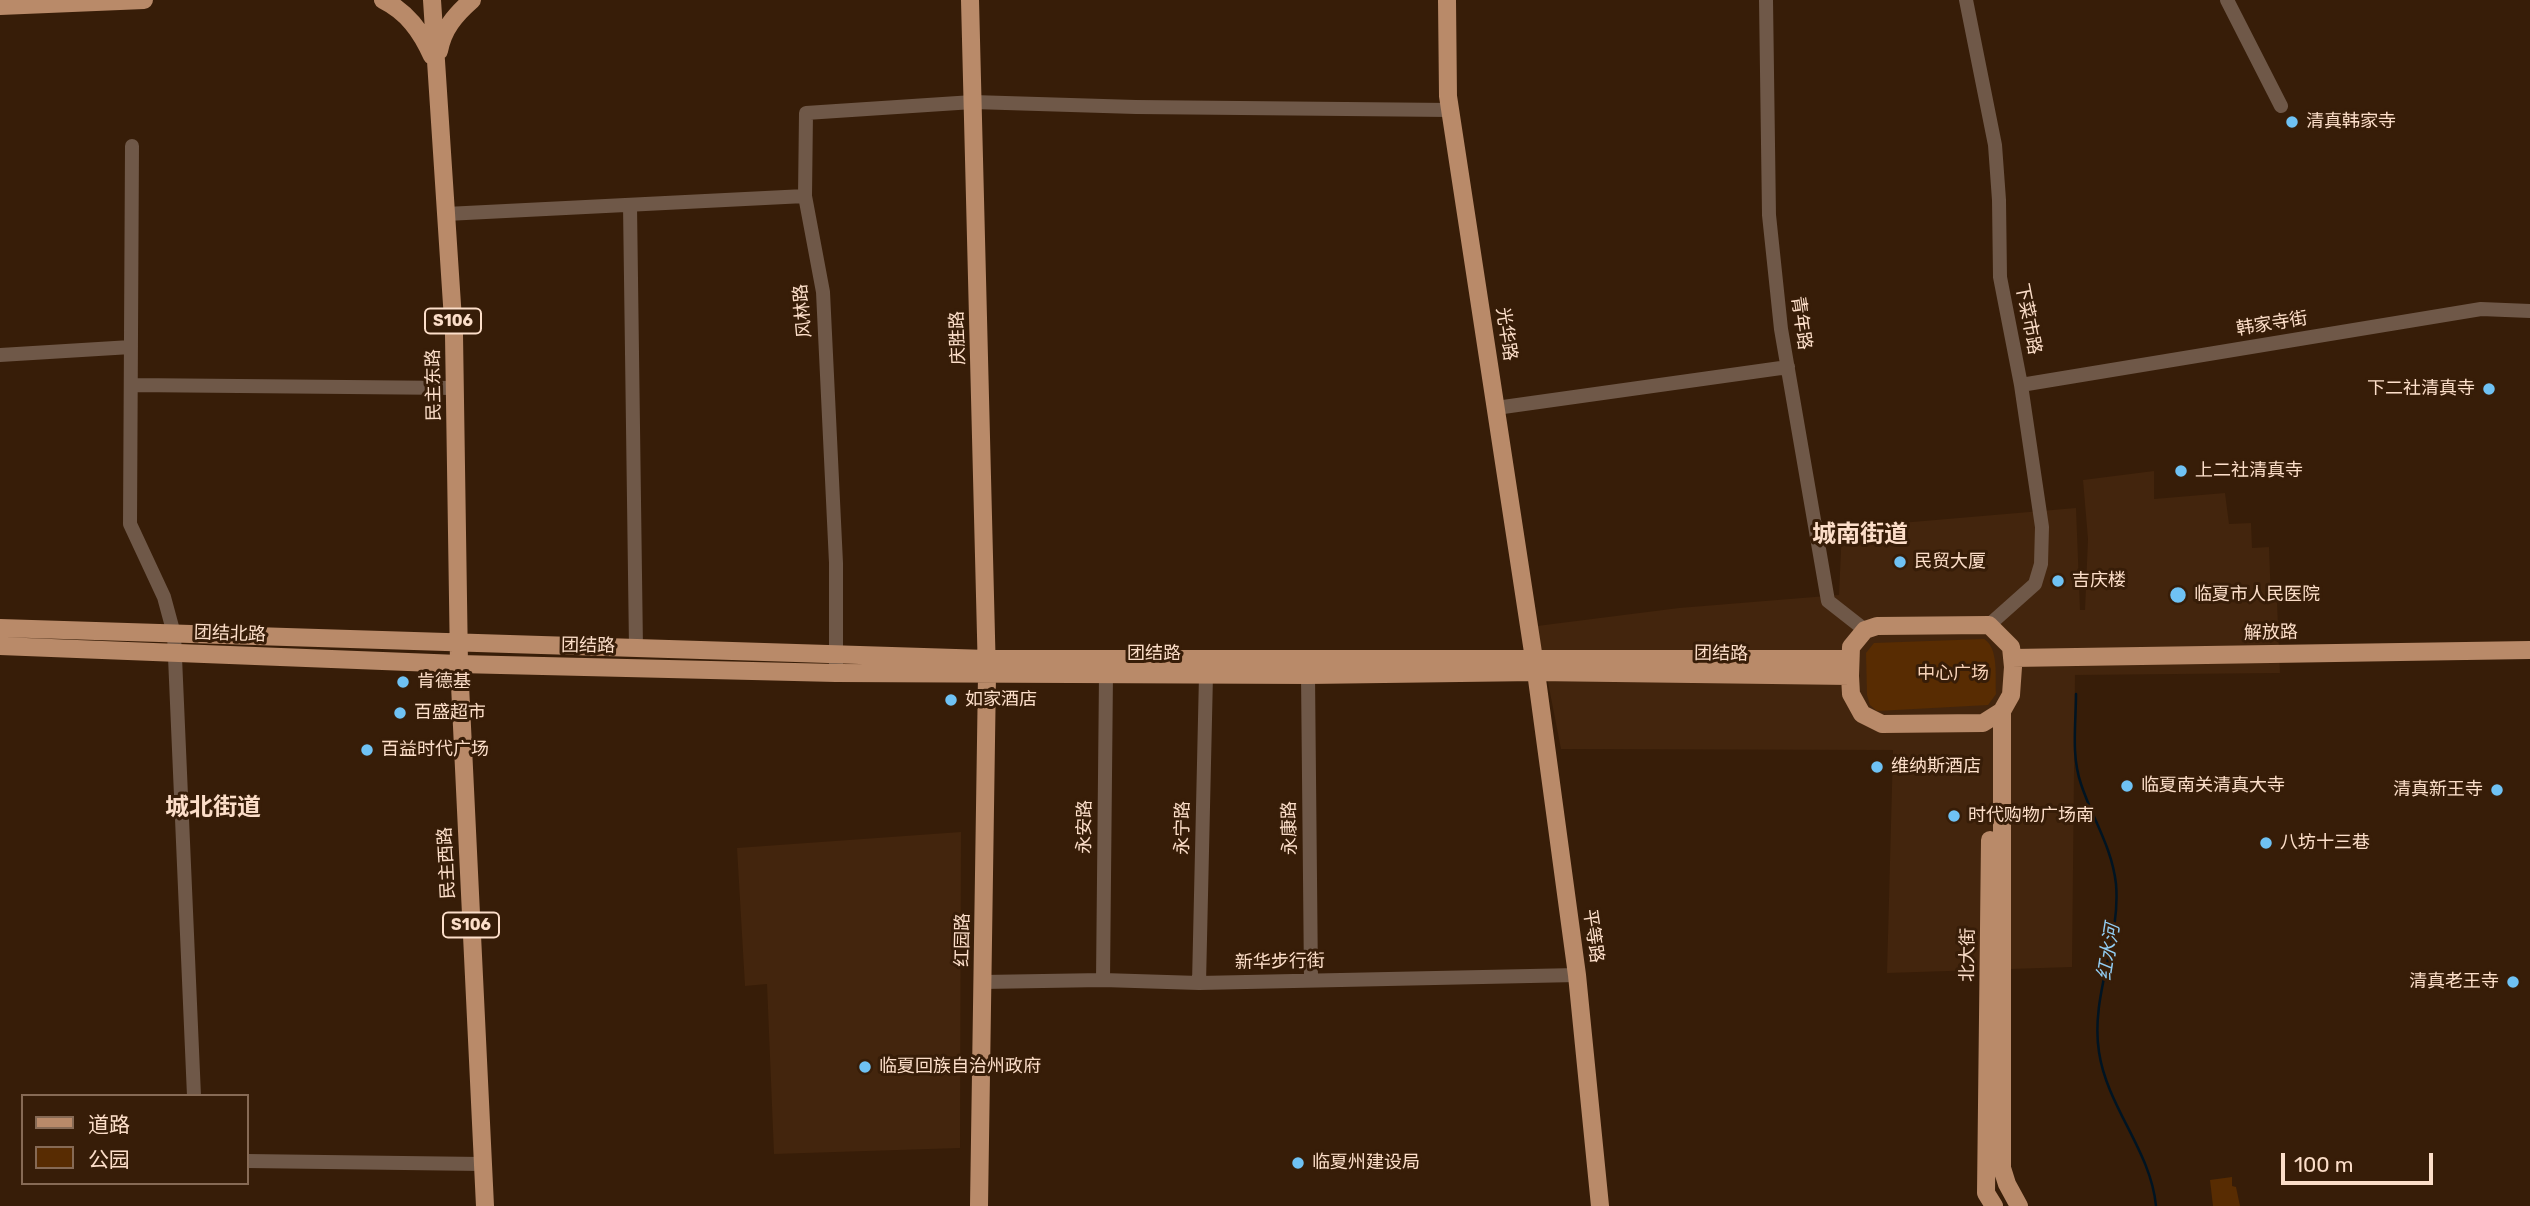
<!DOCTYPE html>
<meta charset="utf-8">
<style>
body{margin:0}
#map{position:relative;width:2530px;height:1206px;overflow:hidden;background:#371d08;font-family:Rubik,"Noto Sans SC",sans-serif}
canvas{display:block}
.legend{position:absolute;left:21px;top:1094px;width:228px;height:91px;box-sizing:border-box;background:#371d08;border:2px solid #866a55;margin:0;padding:9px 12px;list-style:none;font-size:21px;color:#fcdec9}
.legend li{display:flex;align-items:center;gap:14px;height:35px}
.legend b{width:35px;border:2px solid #866a55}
.scale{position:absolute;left:2281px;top:1153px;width:152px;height:32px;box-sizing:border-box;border:4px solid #fcdec9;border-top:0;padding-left:9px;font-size:21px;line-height:24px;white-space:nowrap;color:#fcdec9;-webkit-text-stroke:5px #371d08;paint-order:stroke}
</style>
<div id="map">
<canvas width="2530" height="1206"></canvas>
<ul class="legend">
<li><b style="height:9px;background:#b98a69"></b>道路</li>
<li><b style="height:19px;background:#582c02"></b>公园</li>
</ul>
<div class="scale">100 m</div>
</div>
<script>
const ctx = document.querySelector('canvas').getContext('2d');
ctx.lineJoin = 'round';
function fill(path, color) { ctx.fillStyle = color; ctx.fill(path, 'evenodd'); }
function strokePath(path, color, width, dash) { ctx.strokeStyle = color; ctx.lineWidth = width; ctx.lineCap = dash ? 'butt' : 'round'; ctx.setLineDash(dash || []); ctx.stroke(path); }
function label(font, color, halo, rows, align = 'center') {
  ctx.font = font + ' Rubik,"Noto Sans SC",sans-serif'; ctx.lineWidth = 6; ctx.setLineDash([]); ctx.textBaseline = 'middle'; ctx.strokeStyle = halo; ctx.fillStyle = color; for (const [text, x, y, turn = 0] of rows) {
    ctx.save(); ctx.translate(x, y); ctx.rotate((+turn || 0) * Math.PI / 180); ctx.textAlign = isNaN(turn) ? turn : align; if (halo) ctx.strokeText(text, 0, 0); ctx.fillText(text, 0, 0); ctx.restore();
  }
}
fill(new Path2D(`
 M2154 471V499L2225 493 2229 524 2251 523 2252 548 2269 547 2271 601 2277 602 2280 673 2075 675 2072 967 1887 973 1893 750 1561 749 1537 626 1679 608 1839 595 1842 528 2076 508 2080 610H2085L2088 539 2083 480Z
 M961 832 960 1148 774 1154 767 984 745 986 737 848Z`), '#43250d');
fill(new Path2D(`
 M1984 639C1999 648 1995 677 1996 694L1988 705 1877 711 1870 705 1867 695 1866 653 1874 643Z
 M2232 1177V1186L2236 1187 2240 1206H2213L2210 1180Z`), '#582c02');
strokePath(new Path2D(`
 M2076 694C2076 724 2071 755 2081 784 2092 818 2112 847 2116 884 2121 941 2090 996 2099 1052 2107 1107 2151 1151 2156 1206`), '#001422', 2.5);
strokePath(new Path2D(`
 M1766 0 1769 215 1781 329 1828 601 1865 630
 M1966 0 1995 145 1999 200 2000 277 2021 385 2042 527 2041 564 2035 584 1989 625
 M2227 0 2281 106
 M132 146 130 524 164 597 174 634 194 1096
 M630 205 636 648
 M446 214 805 196
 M0 355 131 347
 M131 385 455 388
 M2021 385 2481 309 2530 311
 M1496 408 1788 367
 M836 664V563L823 292 805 196 806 113 973 102 1136 107 1450 110
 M1308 675 1311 980
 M1103 980 1106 674
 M983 982 1103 980 1199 983 1577 975
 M1199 983 1206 675
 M247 1161 482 1164`), '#6f5848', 14);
strokePath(new Path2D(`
 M383 0C407 12 421 31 432 56
 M432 0 454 335 459 664 485 1206
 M970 0 987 675 979 1206
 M1447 0 1448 96 1536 672 1577 975 1600 1206
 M0 6 144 0
 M439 51C443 29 455 15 472 0
 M1989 625 2011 647 2013 667 2011 695 2002 711 1983 723 1882 724 1862 714 1851 694 1850 676 1851 647 1865 630 1877 626Z
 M0 628 987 659H1849
 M0 646 459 664 836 673 1308 675 1536 672 1850 676
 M2012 658 2530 650
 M2002 711V1168L2007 1184 2019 1206
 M1990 840 1986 1193 1994 1206`), '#b98a69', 18);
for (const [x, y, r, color] of [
 [2292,122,7,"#6fc2f4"],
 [2489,389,7,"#6fc2f4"],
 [2181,471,7,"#6fc2f4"],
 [1900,562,7,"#6fc2f4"],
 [2058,581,7,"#6fc2f4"],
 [2178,595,9,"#6fc2f4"],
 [403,682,7,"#6fc2f4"],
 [951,700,7,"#6fc2f4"],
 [400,713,7,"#6fc2f4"],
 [367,750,7,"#6fc2f4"],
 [1877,767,7,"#6fc2f4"],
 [2127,786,7,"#6fc2f4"],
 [2497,790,7,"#6fc2f4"],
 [1954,816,7,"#6fc2f4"],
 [2266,843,7,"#6fc2f4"],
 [2513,982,7,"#6fc2f4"],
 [865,1067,7,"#6fc2f4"],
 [1298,1163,7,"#6fc2f4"]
]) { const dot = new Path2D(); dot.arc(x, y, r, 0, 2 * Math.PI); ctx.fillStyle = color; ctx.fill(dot); strokePath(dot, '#371d08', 2.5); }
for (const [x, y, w] of [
 [453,321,56],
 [471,925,56]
]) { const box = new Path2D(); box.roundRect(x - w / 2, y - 12.5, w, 25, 5); ctx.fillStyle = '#371d08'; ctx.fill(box); strokePath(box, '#fcdec9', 2); }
label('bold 16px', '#fcdec9', null, [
 ["S106",453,321],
 ["S106",471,925]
]);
label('18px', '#fcdec9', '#371d08', [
 ["清真韩家寺",2306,122],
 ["下二社清真寺",2475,389,"right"],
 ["上二社清真寺",2195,471],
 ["民贸大厦",1914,562],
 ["吉庆楼",2072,581],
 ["临夏市人民医院",2194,595],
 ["肯德基",417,682],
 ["如家酒店",965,700],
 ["百盛超市",414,713],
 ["百益时代广场",381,750],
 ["维纳斯酒店",1891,767],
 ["临夏南关清真大寺",2141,786],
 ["清真新王寺",2483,790,"right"],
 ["时代购物广场南",1968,816],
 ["八坊十三巷",2280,843],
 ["清真老王寺",2499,982,"right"],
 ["临夏回族自治州政府",879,1067],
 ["临夏州建设局",1312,1163]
], 'left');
label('18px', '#fcdec9', '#371d08', [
 ["风林路",803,311,-95],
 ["下菜市路",2028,319,79],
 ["青年路",1801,323,82],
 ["韩家寺街",2272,324,-9],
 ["光华路",1506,334,81],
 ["庆胜路",958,338,-92],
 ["民主东路",434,385,-91],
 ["解放路",2271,633,-1],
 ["团结北路",230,634,2],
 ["团结路",588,646,1],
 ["团结路",1154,654],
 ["团结路",1721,654,1],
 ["永安路",1085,827,-89],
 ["永宁路",1183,828,-89],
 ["永康路",1290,828,-91],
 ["民主西路",447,863,-93],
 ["平等路",1593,936,82],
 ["红园路",963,940,-89],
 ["北大街",1968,955,-89],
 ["新华步行街",1280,962,-1]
]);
label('18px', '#f8d3b9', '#371d08', [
 ["中心广场",1953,674]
]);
label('italic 19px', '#92cdf3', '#371d08', [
 ["红水河",2109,952,-81]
]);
label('bold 24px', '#fcdec9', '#371d08', [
 ["城南街道",1860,535],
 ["城北街道",213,808]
]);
</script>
